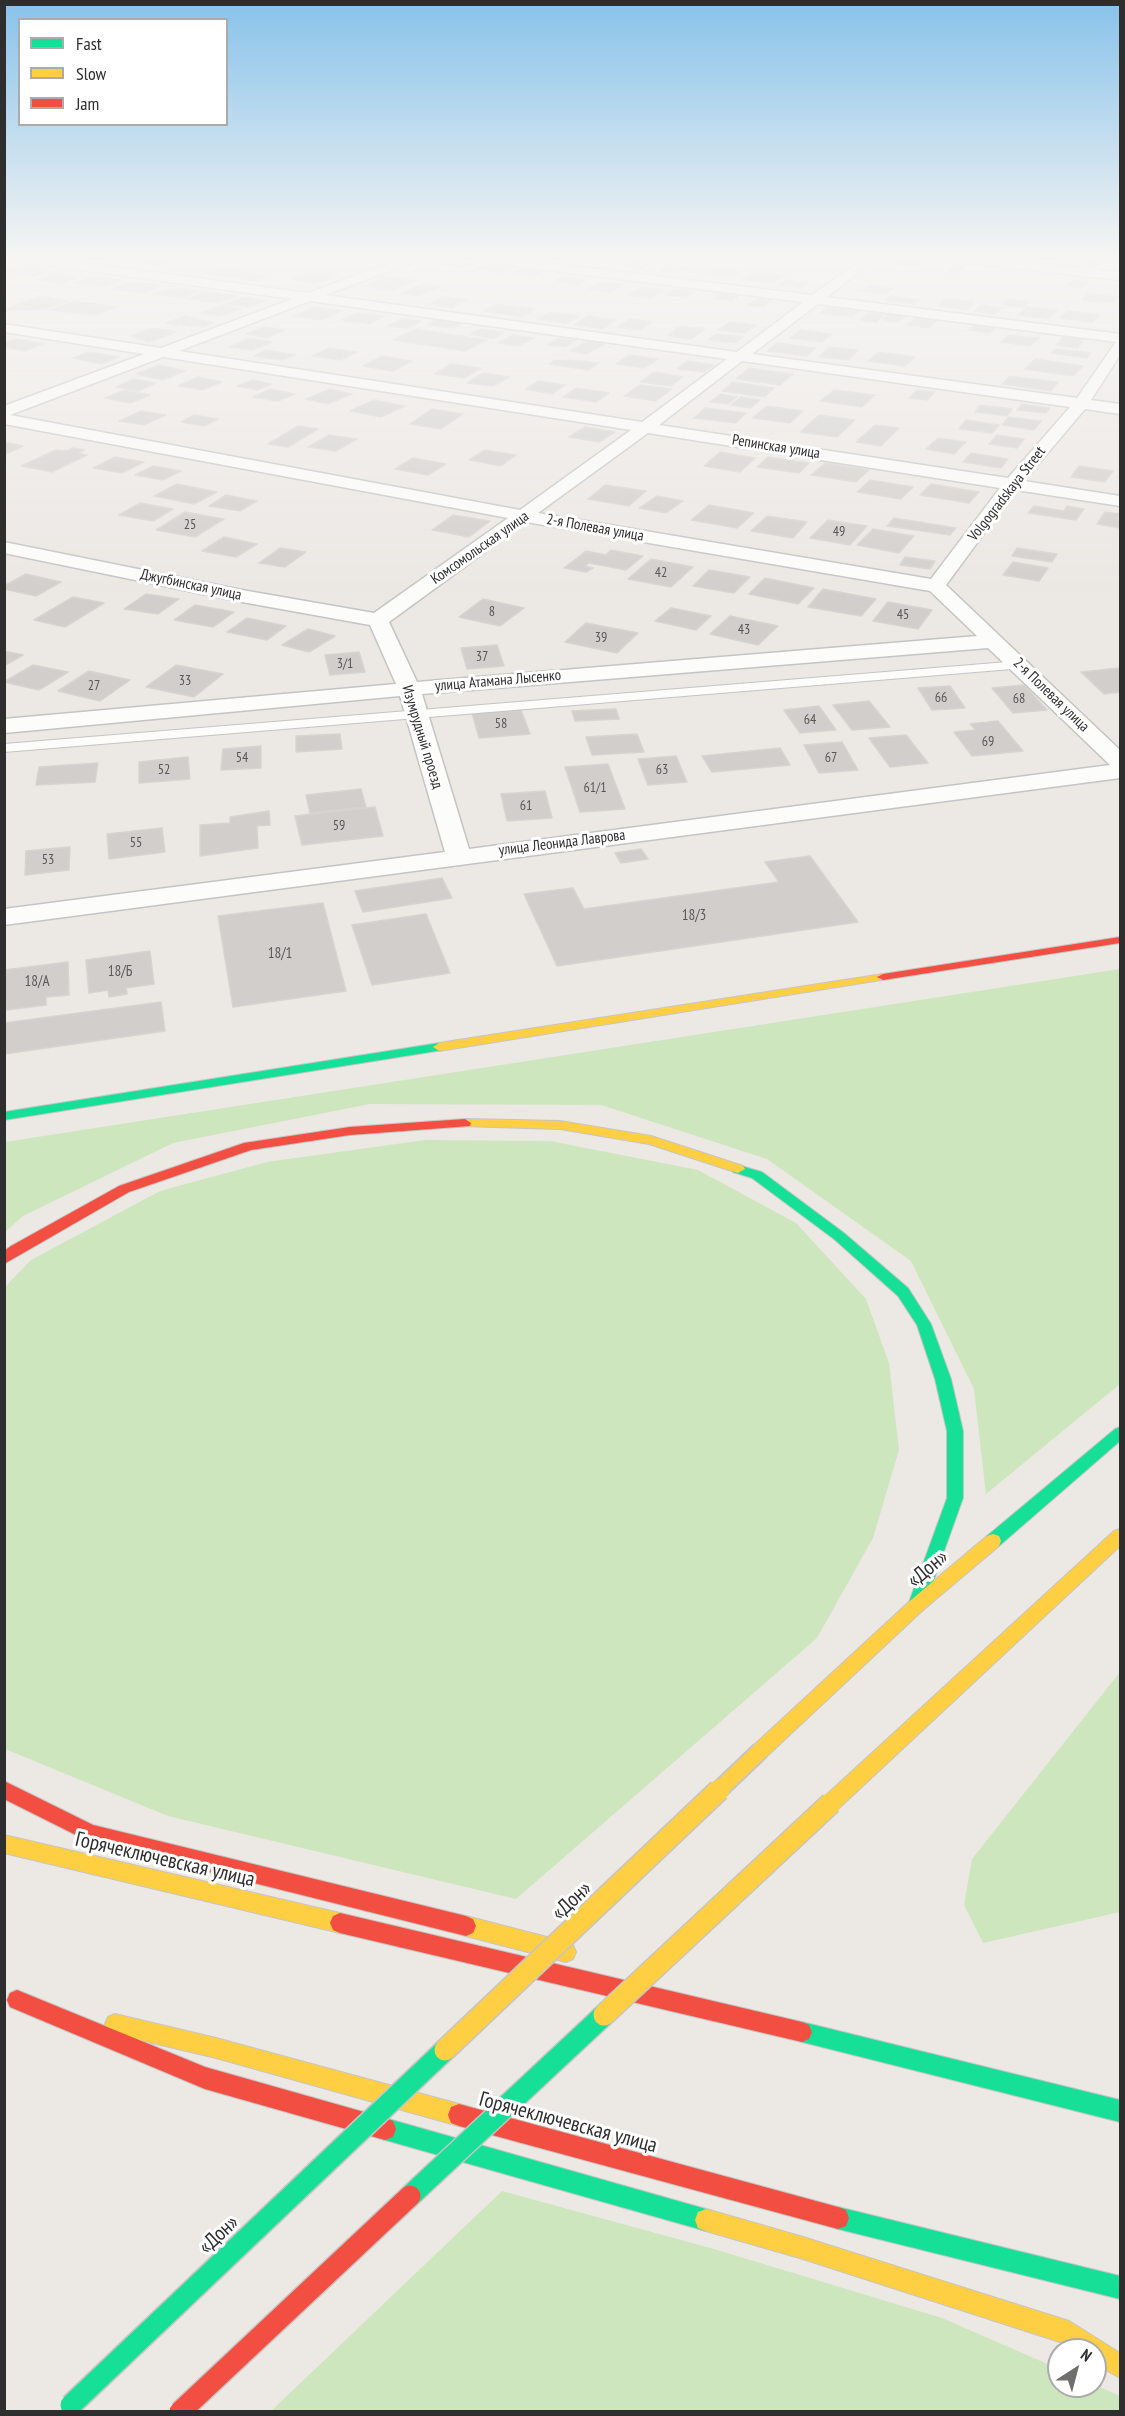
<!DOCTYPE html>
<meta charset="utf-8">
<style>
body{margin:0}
#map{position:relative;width:1125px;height:2416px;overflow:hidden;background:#ece8e4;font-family:"PT Sans Narrow",sans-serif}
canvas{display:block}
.frame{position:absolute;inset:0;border:6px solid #2e2e2e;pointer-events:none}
.legend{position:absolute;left:18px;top:18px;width:210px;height:108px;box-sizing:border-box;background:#fff;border:2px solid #ababab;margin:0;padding:8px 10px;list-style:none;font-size:18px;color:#2e2e2e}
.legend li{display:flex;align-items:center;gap:12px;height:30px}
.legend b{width:30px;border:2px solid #ababab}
.north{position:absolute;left:1047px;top:2338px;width:60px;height:60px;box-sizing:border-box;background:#fff;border:2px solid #ababab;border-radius:50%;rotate:36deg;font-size:16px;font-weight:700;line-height:24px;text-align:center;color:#2e2e2e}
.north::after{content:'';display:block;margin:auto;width:21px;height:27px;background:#706f6e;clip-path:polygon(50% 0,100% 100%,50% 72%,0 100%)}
</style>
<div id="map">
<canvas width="1125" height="2416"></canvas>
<div class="frame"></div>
<ul class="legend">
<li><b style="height:8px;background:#16e098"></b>Fast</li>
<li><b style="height:8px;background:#ffcf43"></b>Slow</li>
<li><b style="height:8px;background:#f24e42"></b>Jam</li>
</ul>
<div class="north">N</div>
</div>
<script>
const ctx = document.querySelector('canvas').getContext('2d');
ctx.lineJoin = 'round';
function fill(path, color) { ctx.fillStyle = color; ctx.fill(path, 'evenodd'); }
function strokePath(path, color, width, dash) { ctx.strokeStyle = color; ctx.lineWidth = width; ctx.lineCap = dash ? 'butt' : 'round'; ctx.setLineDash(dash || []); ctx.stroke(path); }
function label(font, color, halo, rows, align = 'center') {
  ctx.font = font + ' "PT Sans Narrow",sans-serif'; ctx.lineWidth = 6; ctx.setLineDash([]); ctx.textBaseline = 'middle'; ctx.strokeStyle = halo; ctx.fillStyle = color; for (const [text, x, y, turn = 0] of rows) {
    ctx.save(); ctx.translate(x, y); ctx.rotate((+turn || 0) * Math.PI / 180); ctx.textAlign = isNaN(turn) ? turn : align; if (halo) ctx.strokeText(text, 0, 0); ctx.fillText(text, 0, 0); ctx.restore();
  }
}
fill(new Path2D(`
 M1120 969V1384L986 1494 974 1389 911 1261 767 1159 601 1105 370 1104 173 1143 23 1216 5 1232V1142Z
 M425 1140 550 1141 698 1170 796 1223 866 1299 889 1363 899 1450 873 1538 817 1638 516 1899 168 1816 5 1749V1287L31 1260 160 1191 267 1162Z
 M1120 1672V1912L983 1943 964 1905 972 1859Z
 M502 2191 714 2249 942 2318 1059 2369V2386L1095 2385 1120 2396V2412H270Z`), '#cee6be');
const building = new Path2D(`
 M149 259H164L179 261 156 266 140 262Z
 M596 259H616L607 263 590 261Z
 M898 259H902L925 261 918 267 891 264Z
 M632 260 652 263 641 269 621 266Z
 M1088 260 1102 261 1097 266 1083 265Z
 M454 261 475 264 464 268 443 265Z
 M30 263 38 264 30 267 51 270 35 276 6 271Z
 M956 264 966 265 957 273 946 272Z
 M484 265 510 268 501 273 474 269Z
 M667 265 689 268 680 273 658 271Z
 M223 267 251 272 233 278 205 273Z
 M716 267 744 270 734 277 705 274Z
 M523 268 544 271 534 276 513 273Z
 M312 271 335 274 328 280 313 283 290 279Z
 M251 273 269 277 256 281 238 278Z
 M752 273 783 276 773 283 742 280Z
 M54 274 78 277 61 284 37 280Z
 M94 276 121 280 102 287 75 283Z
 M383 277 402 278 417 280 393 290 366 286Z
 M563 277 586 280 578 284 555 281Z
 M786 280 808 282 801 288 779 285Z
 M1074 280 1088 282 1082 288 1067 286Z
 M133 281 162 285 143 293 113 289Z
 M602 282 623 284 610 292 589 289Z
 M423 284 439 287 417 296 401 293Z
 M870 285 893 288 886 294 862 291Z
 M642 287 664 290 651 298 628 295Z
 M181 288 200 291 184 298 154 294 165 290Z
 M675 289 695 292 686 297 667 295Z
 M205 291 236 296 219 303 188 299Z
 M722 293 739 295 732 301 715 299Z
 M1088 293 1118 297 1112 303 1082 300Z
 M39 296 68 301 45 309 4 310Z
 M444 296 467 300 452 307 430 304Z
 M891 296 920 300 914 304 885 300Z
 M244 297 266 301 248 307 226 304Z
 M758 298 773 300 764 306 749 305Z
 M946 299 975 302 968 309 938 306Z
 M1008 299 1028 302 1023 307 1002 304Z
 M75 301 116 307 96 315 50 310Z
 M498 304 535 309 522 317 484 311Z
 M223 305 242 309 219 316 201 313Z
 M981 305 1001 308 995 314 974 311Z
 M315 307 342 311 321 320 294 316Z
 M828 307 859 311 851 317 820 313Z
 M1026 307 1057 310 1049 319 1018 315Z
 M1068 311 1100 315 1093 322 1060 318Z
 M551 312 579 316 566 323 538 319Z
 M357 313 384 316 369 324 342 320Z
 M869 313 885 315 876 322 860 320Z
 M891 313 907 315 898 322 882 320Z
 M185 316 197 318 177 325 166 323Z
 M588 316 616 320 603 329 574 325Z
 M916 318 938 320 929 328 907 325Z
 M198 319 213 323 203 327 182 325Z
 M402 319 421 321 408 328 388 326Z
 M437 319 462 323 452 328 428 325Z
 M630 319 652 322 639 330 617 327Z
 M730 322 756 325 745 333 718 330Z
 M974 325 995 328 989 333 968 330Z
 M681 326 705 329 692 339 667 336Z
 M264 327 284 330 267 338 246 334Z
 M151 329H160L176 332 149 342 131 336Z
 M416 329 487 340 465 351 393 340Z
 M479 329 504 332 493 339 471 334Z
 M800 330 832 334 822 342 790 338Z
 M716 334 743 337 736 343 708 340Z
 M513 335 534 338 518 346 498 343Z
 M1009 335 1039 338 1030 346 1001 342Z
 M1063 337 1084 339 1078 348 1056 345Z
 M249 338 272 342 252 350 230 347Z
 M559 338 576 340 565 347 548 345Z
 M16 339 43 344 25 351 4 347V343Z
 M588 341 604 344 586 354 570 351Z
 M777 343 816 348 807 356 767 351Z
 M829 347 858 350 848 360 819 357Z
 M329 348 357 352 340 360 312 356Z
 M1055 349 1091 353 1087 358 1051 353Z
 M266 350 295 355 282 360 254 356Z
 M89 352 119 357 102 364 73 358Z
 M879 352 915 357 905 366 868 361Z
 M630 355 658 359 644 368 616 364Z
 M382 356 412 361 393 371 363 366Z
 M1035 359 1083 366 1073 376 1024 369Z
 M555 360 583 361 599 363 588 370 549 364Z
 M687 361 714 365 704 372 677 369Z
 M451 364 481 368 465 378 434 374Z
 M159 365 185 371 162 380 136 374Z
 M749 368 793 374 780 385 736 379Z
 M654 372 683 377 671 386 640 382Z
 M483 373 509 377 493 386 467 383Z
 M1010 376 1058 382 1051 391 1002 384Z
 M198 377 222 382 202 390 178 386Z
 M134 379 156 383 138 391 116 387Z
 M253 380 272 384 257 390 237 386Z
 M539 381 565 385 552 394 526 389Z
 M733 382 774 388 764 397 722 391Z
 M640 385 672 389 656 401 624 396Z
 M576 388 609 393 596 402 563 397Z
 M270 389 295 394 278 401 253 397Z
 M330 389 352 394 328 404 306 399Z
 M124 390 150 395 131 403 105 398Z
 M834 390 875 395 862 407 820 401Z
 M917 390 935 392 927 400 909 398Z
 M720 394 737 397 728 404 710 402Z
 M741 397 760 400 751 408 731 405Z
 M374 400 405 406 381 417 350 411Z
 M1022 404 1050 408 1046 413 1017 410Z
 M980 405 1012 409 1007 416 975 412Z
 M767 406 803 411 790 423 752 418Z
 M705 408 746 413 736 423 694 418Z
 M432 409 463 414 441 429 410 424Z
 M141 411 166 415 144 425 119 421Z
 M194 415 218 419 204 426 181 422Z
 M819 415 855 420 837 437 800 432Z
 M1009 417 1041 421 1034 430 1002 425Z
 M966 420 999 425 992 433 959 429Z
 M875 425 899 428 881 446 856 442Z
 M298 426 318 429 288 447 268 444Z
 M585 427 615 432 599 442 569 437Z
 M329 435 357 439 336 451 308 447Z
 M997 435 1024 439 1017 448 989 444Z
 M938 438 966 442 954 454 926 449Z
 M4 442 23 446 6 454Z
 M73 448 85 450 78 453 87 455 52 472 21 466 56 450 66 451Z
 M485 450 516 455 501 466 469 460Z
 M720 452 755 458 740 472 704 466Z
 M971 453 1008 459 1001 468 963 462Z
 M115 457 144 462 122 473 93 468Z
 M768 457 809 463 799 473 757 467Z
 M413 458 446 464 428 475 395 469Z
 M825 463 869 470 856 482 811 475Z
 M153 466 181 471 163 480 135 475Z
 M1079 466 1113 471 1105 482 1071 477Z
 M870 480 913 487 901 499 857 492Z
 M177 484 217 492 194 504 154 496Z
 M931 484 979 492 969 503 920 495Z
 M605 485 646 491 629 506 588 499Z
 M226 495 257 501 240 511 209 506Z
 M657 496 683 501 666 513 639 508Z
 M140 503 173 509 153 521 119 515Z
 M709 505 754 513 737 528 691 520Z
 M1034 506 1064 511 1067 506 1084 509 1076 520 1028 513Z
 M185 512 224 519 195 537 156 530Z
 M1105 512 1120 514 1117 519 1120 520V528L1097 524Z
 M453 515 490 521 469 537 432 530Z
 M767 516 807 522 793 538 751 531Z
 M894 518 956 528 950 535 887 526Z
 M828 520 867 526 850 545 810 538Z
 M873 529 914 536 899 553 857 545Z
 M224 537 257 544 236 557 202 551Z
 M280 548 306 552 285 567 259 563Z
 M1017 548 1057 554 1052 562 1012 556Z
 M611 550 643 556 626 570 589 563 585 566 593 568 586 572 564 568 586 551 606 555Z
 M905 557 935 561 930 569 900 565Z
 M651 559 693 567 671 587 628 579Z
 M1013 562 1048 568 1039 581 1003 575Z
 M709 570 750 577 734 593 693 586Z
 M26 574 61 582 36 596 4 589V586Z
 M765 578 814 588 798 604 749 594Z
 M823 589 876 599 861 616 808 607Z
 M146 594 179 599 158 614 124 609Z
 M73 597 104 603 65 627 34 620Z
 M483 599 524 608 500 626 459 617Z
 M888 602 932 610 918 629 873 621Z
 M195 605 234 612 213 627 174 620Z
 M671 608 711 616 696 630 655 621Z
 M730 616 778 626 758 645 710 634Z
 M247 618 286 626 267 640 227 632Z
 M586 623 638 633 617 653 565 642Z
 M308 629 335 636 309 652 282 645Z
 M497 645 504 666 467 669 461 648Z
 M4 651 23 655 4 666Z
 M359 652 365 672 330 675 325 655Z
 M33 665 68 672 39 690 4 682Z
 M176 665 223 674 194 697 146 687Z
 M1120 668V692L1104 694 1081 672Z
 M89 671 130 680 100 701 58 691Z
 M1024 685 1047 710 1013 713 992 688Z
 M950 686 965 708 932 710 918 688Z
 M869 701 890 727 852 730 833 705Z
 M819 706 836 730 800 733 784 710Z
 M616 709 619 719 575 721 572 711Z
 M521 710 530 734 479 738 472 713Z
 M998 721 1023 751 972 756 954 732 976 730 970 724Z
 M340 734 342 749 296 752V736Z
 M637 734 644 752 592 755 586 737Z
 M906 735 928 763 890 767 869 738Z
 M842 742 858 770 819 773 804 745Z
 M261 746V768L221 770 223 749Z
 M780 748 790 765 712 772 702 756Z
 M676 756 687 782 648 785 638 759Z
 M188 757 190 779 139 783V762Z
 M98 763 95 782 36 785 39 767Z
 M608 764 625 809 580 812 565 767Z
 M361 789 366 807 310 813 306 795Z
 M545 791 552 818 507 821 501 794Z
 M375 807 383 836 302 845 295 816Z
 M269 811 270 825 257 826 258 848 200 856V825L230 823V817Z
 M162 828 165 852 109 859 107 834Z
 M70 847 69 870 25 875 26 851Z
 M641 849 648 859 621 863 615 853Z
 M810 856 858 922 557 966 524 894 573 888 584 909 779 882 765 862Z
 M442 878 452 898 363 912 355 891Z
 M323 903 346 991 233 1007 218 916Z
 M426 914 450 973 372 985 352 925Z
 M150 951 154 984 126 988 127 994 109 997 108 990 89 993 86 960Z
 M68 962 69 995 46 997V1005L6 1010 4 970Z
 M161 1002 165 1031 4 1054V1023Z`);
fill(building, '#d1cecb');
strokePath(building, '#d7d4d0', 1.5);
const lane = new Path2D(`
 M1020 661 1026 665 1024 668 4 752V744Z`);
const street = new Path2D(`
 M26 259H56L308 293 400 259H416L414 262 325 295 737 352 803 302 490 263 484 259H516L812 295 862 259H875L827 297 1120 334V355L1091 400 1120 404V414L1085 409 1024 481 1120 496V506L1016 490 946 585 1120 750V778L4 925V909L445 852 400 696 4 733V719L396 684 370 625 242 602 4 553V542L242 590 374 613 508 518 4 424V406L144 354 4 332V324L161 348 292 299 32 263ZM310 301 727 359 642 422 179 351ZM818 304 1116 342 1077 398 752 354ZM163 357 631 430 520 510 10 415ZM742 361 1070 407 1008 478 659 425ZM648 433 1000 488 931 579 538 513ZM526 522 930 591 977 636 417 682 389 622ZM988 648 1110 765 469 849 422 694Z
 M964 259H999L1120 272V280L970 263Z`);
const fast = new Path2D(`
 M439 1043 443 1044 445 1047 443 1050 4 1120V1112Z
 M738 1165 762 1172 844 1233 908 1288 931 1324 951 1379 963 1431V1498L923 1610 917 1612 911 1610 908 1605 947 1498V1431L935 1379 917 1325 898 1296 834 1239 752 1178 733 1172 731 1169Z
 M1120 1427V1441L999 1546 993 1548 987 1546 985 1541 987 1536 1115 1429Z
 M802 2022 1120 2100V2122L802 2042 795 2039 792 2032 795 2025Z
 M385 2118 706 2209 714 2212 717 2220 714 2228 706 2231 385 2140 377 2137 374 2129 377 2121Z
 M838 2207 1120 2276V2299L838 2229 830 2226 827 2218 830 2210Z`);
const slow = new Path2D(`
 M883 974 889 977 887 979 439 1051 433 1047 439 1043Z
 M465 1119 560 1121 651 1136 743 1166 745 1169 738 1173 649 1144 560 1129 460 1126 459 1123Z
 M1120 1529V1546L838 1809 831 1812 824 1809 822 1803 824 1797 1114 1531Z
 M993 1534 999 1536 1001 1541 999 1546 923 1610 766 1757 760 1759 754 1757 751 1751 754 1745 911 1600 987 1536Z
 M4 1835 340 1913 347 1916 350 1923 347 1930 340 1933 4 1853Z
 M466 1916 566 1942 573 1945 576 1952 573 1959 566 1962 466 1936 459 1933 456 1926 459 1919Z
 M115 2014 216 2038 459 2104 467 2107 470 2115 467 2123 459 2126 216 2058 115 2034 108 2031 105 2024 108 2017Z
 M706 2209 803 2237 1069 2321 1120 2353V2378L1095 2364V2350H1074L1063 2343 803 2259 706 2231 698 2228 695 2220 698 2212Z`);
const jam = new Path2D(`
 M1120 937V943L883 980 877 977 883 974Z
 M465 1119 471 1123 470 1126 350 1135 251 1150 129 1192 4 1264V1251L11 1246 119 1186 244 1143 350 1127Z
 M4 1781 93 1825 466 1916 473 1919 476 1926 473 1933 466 1936 90 1842 4 1799Z
 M340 1913 802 2022 809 2025 812 2032 809 2039 802 2042 340 1933 333 1930 330 1923 333 1916Z
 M17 1990 205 2067 385 2118 393 2121 396 2129 393 2137 385 2140 205 2089 10 2007 7 2000 10 1993Z
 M459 2104 838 2207 846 2210 849 2218 846 2226 838 2229 459 2126 451 2123 448 2115 451 2107Z`);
strokePath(lane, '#c5c4c5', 2);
strokePath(street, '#c5c4c5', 3);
strokePath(fast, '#c6c5c4', 2);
strokePath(slow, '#c6c5c4', 2);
strokePath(jam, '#c6c5c4', 2);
fill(lane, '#fcfcfb');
fill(street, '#fcfcfb');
fill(fast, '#16e098');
fill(slow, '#ffcf43');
fill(jam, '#f24e42');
const fastBridge = new Path2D(`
 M410 2196 604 2015
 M71 2405 445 2050`);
const slowBridgeFar1 = new Path2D(`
 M718 1791 760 1751`);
const slowBridge = new Path2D(`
 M604 2015 831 1803
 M445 2050 719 1790`);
const jamBridge = new Path2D(`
 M180 2412 410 2196`);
strokePath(fastBridge, '#c6c5c4', 24, []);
strokePath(slowBridgeFar1, '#c6c5c4', 20, []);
strokePath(slowBridge, '#c6c5c4', 24, []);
strokePath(jamBridge, '#c6c5c4', 24, []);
strokePath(fastBridge, '#16e098', 21);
strokePath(slowBridgeFar1, '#ffcf43', 16);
strokePath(slowBridge, '#ffcf43', 21);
strokePath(jamBridge, '#f24e42', 21);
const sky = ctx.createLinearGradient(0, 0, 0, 597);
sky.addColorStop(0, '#88c2ea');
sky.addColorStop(0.43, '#f6f5f3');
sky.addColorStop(1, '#f6f5f300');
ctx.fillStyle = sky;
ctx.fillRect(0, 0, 1125, 597);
label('14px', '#585857', null, [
 ["25",190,525],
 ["49",839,532],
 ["42",661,573],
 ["8",492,612],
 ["45",903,615],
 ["43",744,630],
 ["39",601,638],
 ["37",482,657],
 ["3/1",345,664],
 ["33",185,681],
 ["27",94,686],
 ["66",941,698],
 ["68",1019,699],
 ["64",810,720],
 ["58",501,724],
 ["69",988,742],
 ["54",242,758],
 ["67",831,758],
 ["52",164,770],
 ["63",662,770],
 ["61/1",595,788],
 ["61",526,806],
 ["59",339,826],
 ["55",136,843],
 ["53",48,860]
]);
label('15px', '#2e2e2e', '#fff', [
 ["Репинская улица",776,447,9],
 ["Volgogradskaya Street",1007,494,-52],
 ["2-я Полевая улица",595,528,10],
 ["Комсомольская улица",480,548,-35],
 ["Джугбинская улица",191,585,12],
 ["улица Атамана Лысенко",498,681,-5],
 ["2-я Полевая улица",1051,695,44],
 ["Изумрудный проезд",422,737,73],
 ["улица Леонида Лаврова",562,843,-7]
]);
label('15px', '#585857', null, [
 ["18/3",694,916],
 ["18/1",280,954],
 ["18/Б",120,972],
 ["18/А",37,982]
]);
label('21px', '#2e2e2e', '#fff', [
 ["«Дон»",928,1569,-40],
 ["Горячеключевская улица",165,1860,13],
 ["«Дон»",572,1901,-43],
 ["Горячеключевская улица",568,2123,15],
 ["«Дон»",219,2235,-43]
]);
</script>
